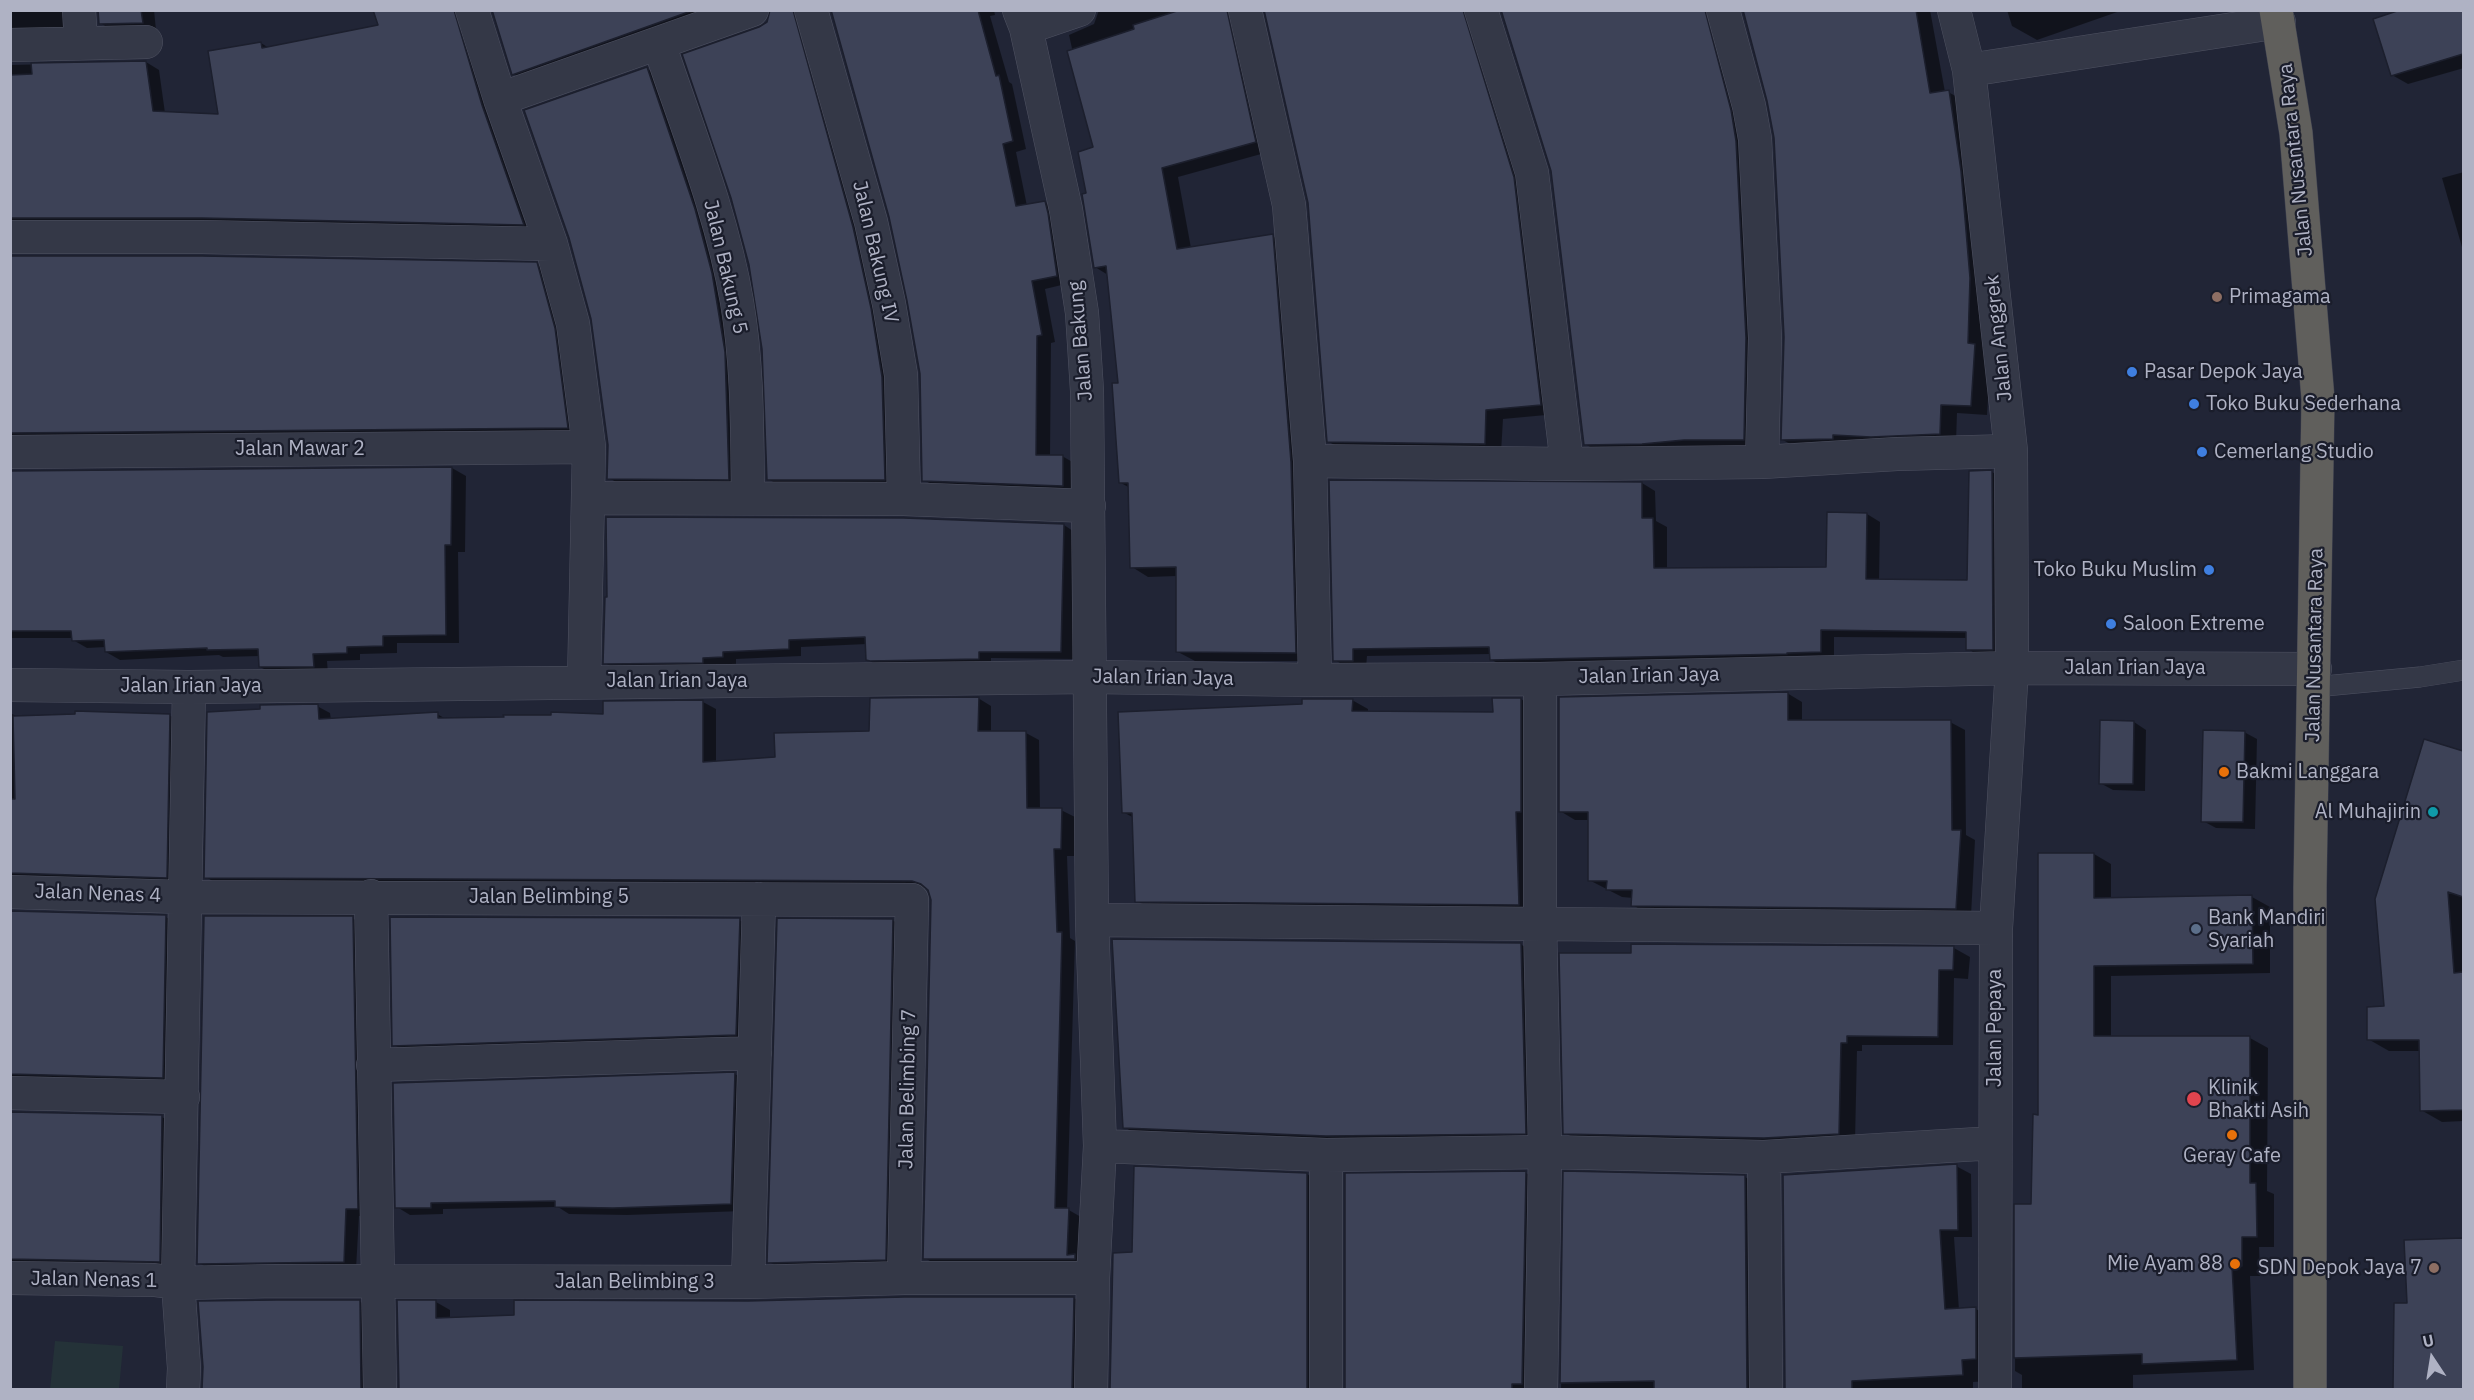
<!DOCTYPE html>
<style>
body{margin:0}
#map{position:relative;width:2474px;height:1400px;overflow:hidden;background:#212536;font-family:"IBM Plex Sans",sans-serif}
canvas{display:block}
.frame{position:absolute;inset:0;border:12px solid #afb2c4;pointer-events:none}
.north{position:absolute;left:2402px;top:1328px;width:60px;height:60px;-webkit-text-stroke:4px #1a1d2b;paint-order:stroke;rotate:348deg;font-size:16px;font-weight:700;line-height:24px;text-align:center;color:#afb2c4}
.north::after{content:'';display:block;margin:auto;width:21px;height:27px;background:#afb2c4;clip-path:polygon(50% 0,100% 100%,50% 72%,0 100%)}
</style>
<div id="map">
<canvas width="2474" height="1400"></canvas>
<div class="frame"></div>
<div class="north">U</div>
</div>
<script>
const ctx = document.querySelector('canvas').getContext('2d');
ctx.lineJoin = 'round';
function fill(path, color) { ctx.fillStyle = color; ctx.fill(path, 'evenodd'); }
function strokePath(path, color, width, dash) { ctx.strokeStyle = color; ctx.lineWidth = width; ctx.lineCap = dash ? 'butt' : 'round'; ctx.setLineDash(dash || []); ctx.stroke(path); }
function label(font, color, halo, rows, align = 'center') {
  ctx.font = font + ' "IBM Plex Sans",sans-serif'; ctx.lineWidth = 4.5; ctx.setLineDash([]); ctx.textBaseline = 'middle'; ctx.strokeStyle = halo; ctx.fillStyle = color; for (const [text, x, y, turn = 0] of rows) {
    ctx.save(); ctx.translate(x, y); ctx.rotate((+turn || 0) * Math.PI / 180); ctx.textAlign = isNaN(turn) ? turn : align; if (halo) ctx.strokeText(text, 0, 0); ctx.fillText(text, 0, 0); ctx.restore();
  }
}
fill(new Path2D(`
 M55 1341 123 1346 119 1389H50Z`), '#243238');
fill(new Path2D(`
 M10 10H75L74 32 10 40Z
 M98 10H154L156 30 114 31 100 23Z
 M375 10H469L537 232H10V65L146 62 159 70 165 113 220 116 261 43 269 48 380 26Z
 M493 10H729L527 82 513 74Z
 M772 10H808L884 316 898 487H782L768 479 759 29 767 24Z
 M832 10H994L995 15 990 16 1009 82 1012 84 1026 149 1016 152 1027 206 1044 202 1058 210 1070 283 1045 289 1055 342 1051 343 1050 457 1062 456 1076 464 1077 493 938 488 924 480 921 374 909 300 891 217Z
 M1099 10H1246L1272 151 1178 177 1191 248 1272 236 1289 245 1312 661H1195L1178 652 1177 576 1148 577 1132 567 1130 488 1121 483 1119 384 1108 275 1095 267 1088 194 1094 147 1069 35 1094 24Z
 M1266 10H1482L1530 188 1557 414 1503 419 1501 453 1345 451 1329 442 1309 201Z
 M1502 10H1724L1747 121 1760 448 1602 454 1585 444 1551 167Z
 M1744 10H1930L1945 92H1948L1965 101 1991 355 1987 415 1957 413 1956 443 1799 449 1783 440 1785 337 1775 135 1769 101Z
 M2007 10H2123L2037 40 2012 26Z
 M2405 10H2464V68L2408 84 2392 75Z
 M647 69 661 77 726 282 742 487 623 486 609 478Z
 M2464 172V254L2442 178Z
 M10 257 536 264 550 272 581 435 10 447Z
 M452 468 466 476 465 552H458L459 643H397V653L360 654V660L327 661 328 674H274L260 667V656L223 657 219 655 120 660 106 652V647L87 648 73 640V638H10V472Z
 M1992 472 2006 480V657H1981L1968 649V638L1834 637V659L1505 667 1492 660 1491 654 1367 656 1366 668H1348L1335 660 1331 481 1642 483 1655 491 1656 521 1667 527V569L1828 568 1867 514 1880 522 1879 581 1969 582Z
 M1064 525 1076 533 1074 659 991 658V666L880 667 868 660 867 644 801 647V656L736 659V664H716V669L617 670 605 663Z
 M1787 693 1802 702V721L1950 722 1965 730 1966 835 1975 840 1971 916 1647 914 1633 905V898L1622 897 1589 880 1590 820H1575L1560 811Z
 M978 698 991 706V733H1026L1039 740 1040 809 1061 810 1075 817 1074 856H1067L1070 938 1075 941 1067 1209 1081 1217 1088 1263 938 1266 925 1258 932 900 929 890 926 888 219 885 206 877 317 706 330 713 331 720 437 714 446 719 604 716 703 702 716 709V763L776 759 871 733Z
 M1521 699 1537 709 1535 913 1153 910 1137 901 1134 818 1123 812 1304 706 1352 700 1368 709V712L1495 713Z
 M10 713 18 717 169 715 183 723 180 885 10 887Z
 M2134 722 2146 730 2145 791 2113 790 2100 783Z
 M2244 732 2257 739 2255 829 2216 828 2203 821Z
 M2425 741 2464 753V1121L2442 1122 2421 1110 2420 1051H2389L2368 1039 2386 1008Z
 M2094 854 2111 864V899L2252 897 2270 907V973L2111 976V1037L2250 1038 2268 1048 2267 1191 2274 1194V1247H2259L2260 1276H2250L2254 1370 2133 1375V1390H2022V1375L2015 1371 2016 1206 2032 1205 2040 1116Z
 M10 912 166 917 179 925 176 1085 10 1088Z
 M352 918 365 925 370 1216H359L356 1269 211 1270 199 1263Z
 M739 920 752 927 749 1041 407 1052 394 1045Z
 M892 920 906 928 899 1267 783 1270 769 1262Z
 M1520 944 1536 953 1541 1142 1140 1136 1124 1127Z
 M1954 948 1970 957 1968 979 1954 978 1953 1045H1862V1051H1857L1855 1142H1581L1565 1133 1632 955Z
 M735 1074 748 1081 744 1211 627 1215 569 1214 558 1207 443 1209V1214L410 1215 397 1207Z
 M10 1113 162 1117 176 1125 173 1269 10 1273Z
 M1956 1166 1971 1174 1972 1237H1954L1959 1310 1976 1309 1990 1317V1381L1973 1382V1390H1786L1784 1176Z
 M1526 1173 1540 1181 1536 1390H1346V1175Z
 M1565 1173 1745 1177 1759 1185 1761 1390H1561Z
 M1307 1174 1321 1183V1390H1111L1115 1254H1133Z
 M2464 1239V1390H2395L2396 1305H2408L2406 1241Z
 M1074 1298 1088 1306 1086 1390H400L399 1302H436L450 1310V1319L748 1302Z
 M359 1301 373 1310 375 1390H203L204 1369Z`), '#0007');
const building = new Path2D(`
 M98 10H141L143 23 99 24Z
 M373 10H454L482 105 524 225 202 218H10V75L32 74 31 63 146 61 153 111 218 114 208 51 261 42 262 48 378 25Z
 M492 10H694L512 75Z
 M770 10H793L853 227 871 308 882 377 885 480H767L762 349 749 265 731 198 682 54 759 27 767 22Z
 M831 10H978L996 76 999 75 1013 141 1003 144 1016 206 1045 201 1048 213 1057 276 1032 281 1042 335 1037 336 1036 455H1063V486L922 481 920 374 907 301 889 217Z
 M1180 10H1227L1256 142 1162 168 1177 249 1273 234 1291 462 1296 653 1176 652V567L1130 568 1128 483H1119L1112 383H1118L1106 266 1094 268 1082 194 1086 193 1078 152 1093 147 1067 51 1134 29 1133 25Z
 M1264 10H1463L1514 177 1541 405 1486 410 1485 444 1327 442 1308 203Z
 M1501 10H1705L1731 110 1736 141 1746 338 1744 440H1684L1642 444 1584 445 1551 171Z
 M1743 10H1916L1930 93 1949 90 1961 171 1970 278 1968 343 1975 344 1971 406 1941 405 1940 434 1871 437 1833 435V439L1781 440 1784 337 1774 138 1767 101Z
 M2400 10H2463V54L2391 76 2373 19Z
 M647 67 695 209 712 273 725 352 729 480 607 479 608 445 591 319 569 238 524 110Z
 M10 256H202L537 262 555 328 568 428 10 433Z
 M452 467 451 545H445L446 635 383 636V646L347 647V653L313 654 314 667H259L258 649 207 650V648L105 652 104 640 72 641 71 631H10V471Z
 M1992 470 1993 650H1966V632L1821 630V652L1787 653V654L1490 660 1489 647 1353 649V661H1333L1329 480 1642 482V518H1653L1654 568 1826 567 1827 512 1867 513 1866 579 1967 580 1969 471Z
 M606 517 904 518 1064 524 1061 652H979V659L870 661 866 660 865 637 789 640V649L723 652V657L703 658V663L603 664 605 597H607Z
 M1788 692V720H1951L1952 830H1961L1956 909 1631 906 1632 890H1606L1607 881H1588V812H1559V697Z
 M979 697 978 731H1026L1027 808H1062L1061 849H1054L1057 932H1062L1055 1208H1069L1067 1255 1075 1254V1259H923L931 900 928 890 921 884 912 881 204 878 207 712 260 709V705L318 704 319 719 438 712V718L504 717 503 715H551V712L603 714V701L703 700V762L775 757 774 733 869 731 870 698Z
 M1492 698H1521V812H1516L1519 905 1135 902 1132 813H1122L1118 712 1302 704V699H1353L1352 711 1493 712Z
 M75 711 170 714 167 878 10 873V799H15L13 716 75 714Z
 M2100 720 2134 721 2133 784H2099Z
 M2203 730 2245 731 2243 822H2201Z
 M2424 739 2463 751V897L2448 892 2454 973 2463 972V1110L2420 1111 2419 1040H2367V1007L2384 1006 2375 899Z
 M2038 853H2094V898L2252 895 2253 964 2094 966V1036H2250V1183H2256L2257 1237H2242V1266H2232L2237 1360 2142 1364V1354L2014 1358V1204H2031L2033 1114 2038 1115Z
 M10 911 166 915 163 1078 10 1074Z
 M204 916H353L358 1209H346L344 1262 197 1264Z
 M390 917 740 918 736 1035 392 1046Z
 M777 918 893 919 886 1260 767 1263Z
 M1112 939 1521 943 1526 1134 1326 1136 1123 1128Z
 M1631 944 1954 946 1953 970H1939L1938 1037 1847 1036V1043H1841L1839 1134 1764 1138 1563 1134 1559 953H1631Z
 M735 1072 731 1204 613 1208 555 1207V1201L431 1203V1208H395L393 1083Z
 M10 1112 162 1115 160 1262 10 1259Z
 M1957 1164 1958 1230H1940L1945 1309 1976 1307V1359L1962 1360 1963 1375 1852 1381V1389H1785L1783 1175Z
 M1134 1166 1307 1173V1389H1110L1113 1253 1132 1252Z
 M1526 1171 1522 1384H1512V1389H1345V1173Z
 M1563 1171 1745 1175 1747 1389H1654V1381L1560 1383Z
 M2463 1238V1389H2393L2394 1303H2407L2404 1240Z
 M904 1297H1074L1072 1389H399L397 1300H436V1318L514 1315V1300L748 1301Z
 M276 1300H360L361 1389H202L203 1367 198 1301Z`);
fill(building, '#3d4257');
strokePath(building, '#1c1f2d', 1.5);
const service = new Path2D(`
 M2314 687 2420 677 2464 670`);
const minor = new Path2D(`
 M79 10 81 43
 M472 10 500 99 551 244 573 324 589 447 584 682
 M811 10 871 222 889 304 901 375 904 499
 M1019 10 1026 28 1066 210 1082 313 1087 391 1092 920 1100 1146 1093 1278 1091 1390
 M1245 10 1289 205 1310 461 1315 680
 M1481 10 1532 173 1567 464
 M1723 10 1749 106 1755 139 1765 338 1762 462
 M1954 10 1969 70 2011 451 2012 668 1996 928 1995 1390
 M1026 28 1079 10
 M659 44C687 128 722 214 737 302 748 367 747 432 748 498
 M10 45 146 42
 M1969 70 2279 22
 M500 99 752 10
 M10 237H202L551 244
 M10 452 589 447
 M1310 461 1567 464 1762 462 1897 454 2011 451
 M588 498 904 499 1089 506
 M1540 679V923L1545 1152 1541 1390
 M10 685 189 687 1090 677 1315 680 1540 679 2012 668 2315 669
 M10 892 185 897 912 900 904 1278
 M371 896 380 1390
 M1092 920 1996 928
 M373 1065 755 1053
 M10 1093 183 1097
 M1100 1146 1326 1155 1545 1152 1764 1157 1995 1143
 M1764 1157 1766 1390
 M10 1278 154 1280 178 1283 276 1281 748 1282 904 1278H1093
 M748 1282 759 899
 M183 1390 184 1368 178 1283 189 687
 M1326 1390V1155`);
const trunk = new Path2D(`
 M2276 10 2296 133 2318 399 2310 887V1390`);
strokePath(service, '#4f5262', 21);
strokePath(minor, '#4f5262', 34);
strokePath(trunk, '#3c3f4e', 34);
strokePath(service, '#343847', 20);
strokePath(minor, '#343847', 33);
strokePath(trunk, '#605f5c', 33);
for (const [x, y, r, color] of [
 [2217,297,6,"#8d6e63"],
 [2132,372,6,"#3f7fe0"],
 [2194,404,6,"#3f7fe0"],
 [2202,452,6,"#3f7fe0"],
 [2209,570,6,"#3f7fe0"],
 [2111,624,6,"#3f7fe0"],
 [2224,772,6,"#e8710a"],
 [2433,812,6,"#0f9aa8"],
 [2196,929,6,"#5c6f8a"],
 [2194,1099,8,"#e0444e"],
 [2232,1135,6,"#e8710a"],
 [2235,1264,6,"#e8710a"],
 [2434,1268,6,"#8d6e63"]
]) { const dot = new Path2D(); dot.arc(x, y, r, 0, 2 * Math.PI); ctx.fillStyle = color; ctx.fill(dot); strokePath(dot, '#1a1d2b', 2); }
label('20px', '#afb2c4', '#1a1d2b', [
 ["Jalan Nusantara Raya",2296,160,-96],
 ["Jalan Bakung IV",875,252,77],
 ["Jalan Bakung 5",725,267,77],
 ["Jalan Anggrek",1999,338,-96],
 ["Jalan Bakung",1081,341,-95],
 ["Jalan Mawar 2",300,449],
 ["Jalan Nusantara Raya",2315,645,-89],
 ["Jalan Irian Jaya",2135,668],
 ["Jalan Irian Jaya",1649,676,-1],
 ["Jalan Irian Jaya",1163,678,1],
 ["Jalan Irian Jaya",677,681],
 ["Jalan Irian Jaya",191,686],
 ["Jalan Nenas 4",98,894,2],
 ["Jalan Belimbing 5",549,897],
 ["Jalan Pepaya",1995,1028,-90],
 ["Jalan Belimbing 7",908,1089,-89],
 ["Jalan Nenas 1",94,1280,1],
 ["Jalan Belimbing 3",635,1282]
]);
label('20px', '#afb2c4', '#1a1d2b', [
 ["Primagama",2229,297],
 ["Pasar Depok Jaya",2144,372],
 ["Toko Buku Sederhana",2206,404],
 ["Cemerlang Studio",2214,452],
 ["Toko Buku Muslim",2197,570,"right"],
 ["Saloon Extreme",2123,624],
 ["Bakmi Langgara",2236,772],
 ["Al Muhajirin",2421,812,"right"],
 ["Bank Mandiri",2208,918],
 ["Syariah",2208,941],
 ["Klinik",2208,1088],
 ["Bhakti Asih",2208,1111],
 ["Geray Cafe",2232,1156,"center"],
 ["Mie Ayam 88",2223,1264,"right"],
 ["SDN Depok Jaya 7",2422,1268,"right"]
], 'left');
</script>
